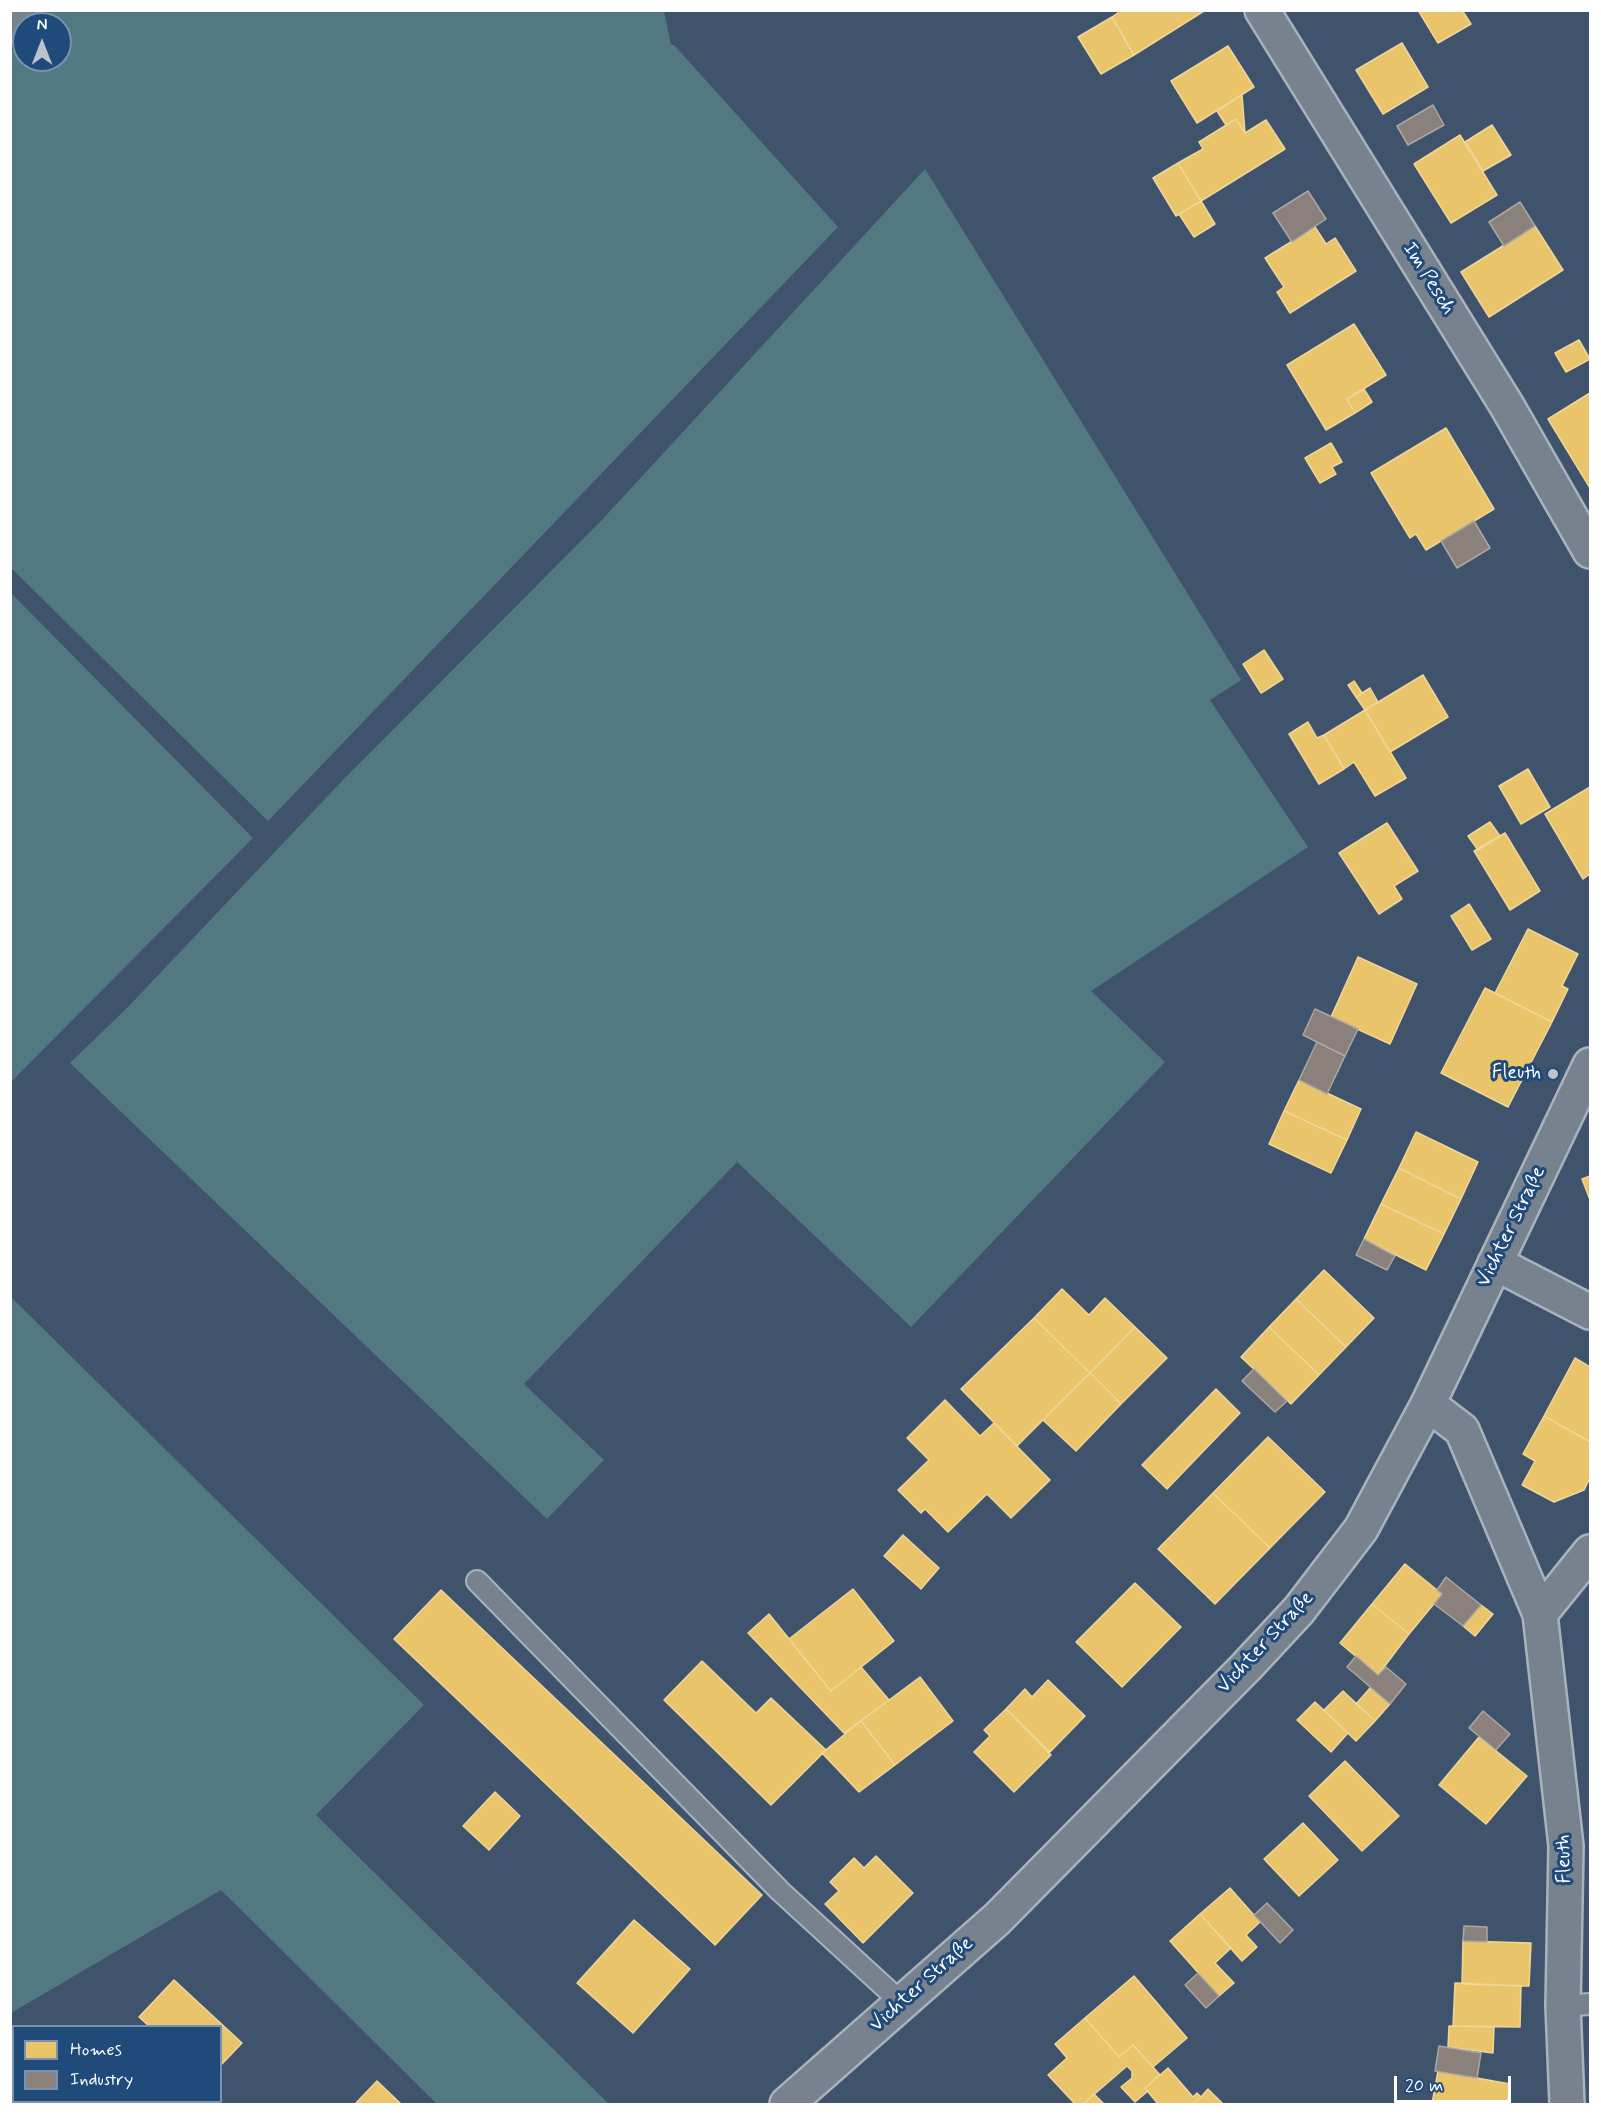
<!DOCTYPE html>
<meta charset="utf-8">
<style>
body{margin:0}
#map{position:relative;width:1601px;height:2115px;overflow:hidden;background:#40536c;font-family:Mynerve,sans-serif}
canvas{display:block}
.frame{position:absolute;inset:0;border:12px solid #fff;pointer-events:none}
.legend{position:absolute;left:12px;top:2025px;width:210px;height:78px;box-sizing:border-box;background:#1f4a7a;border:2px solid #7992af;margin:0;padding:8px 10px;list-style:none;font-size:18px;color:#fff}
.legend li{display:flex;align-items:center;gap:12px;height:30px}
.legend b{width:30px;border:2px solid #7992af}
.north{position:absolute;left:12px;top:12px;width:60px;height:60px;box-sizing:border-box;background:#1f4a7a;border:2px solid #7992af;border-radius:50%;rotate:0deg;font-size:16px;font-weight:700;line-height:24px;text-align:center;color:#fff}
.north::after{content:'';display:block;margin:auto;width:21px;height:27px;background:#bcc3cc;clip-path:polygon(50% 0,100% 100%,50% 72%,0 100%)}
.scale{position:absolute;left:1394px;top:2076px;width:117px;height:27px;box-sizing:border-box;border:3px solid #fff;border-top:0;padding-left:8px;font-size:18px;line-height:21px;white-space:nowrap;color:#fff;-webkit-text-stroke:4px #1f4a7a;paint-order:stroke}
</style>
<div id="map">
<canvas width="1601" height="2115"></canvas>
<div class="frame"></div>
<ul class="legend">
<li><b style="height:16px;background:#e9c46a"></b>Homes</li>
<li><b style="height:16px;background:#8a817c"></b>Industry</li>
</ul>
<div class="north">N</div>
<div class="scale">20 m</div>
</div>
<script>
const ctx = document.querySelector('canvas').getContext('2d');
ctx.lineJoin = 'round';
function fill(path, color) { ctx.fillStyle = color; ctx.fill(path, 'evenodd'); }
function strokePath(path, color, width, dash) { ctx.strokeStyle = color; ctx.lineWidth = width; ctx.lineCap = dash ? 'butt' : 'round'; ctx.setLineDash(dash || []); ctx.stroke(path); }
function label(font, color, halo, rows, align = 'center') {
  ctx.font = font + ' Mynerve,sans-serif'; ctx.lineWidth = 6; ctx.setLineDash([]); ctx.textBaseline = 'middle'; ctx.strokeStyle = halo; ctx.fillStyle = color; for (const [text, x, y, turn = 0] of rows) {
    ctx.save(); ctx.translate(x, y); ctx.rotate((+turn || 0) * Math.PI / 180); ctx.textAlign = isNaN(turn) ? turn : align; if (halo) ctx.strokeText(text, 0, 0); ctx.fillText(text, 0, 0); ctx.restore();
  }
}
fill(new Path2D(`
 M50 11H664L671 45H674L838 227 268 821 11 568V52L24 38V60H60V24H37Z
 M925 169 1241 680 1210 700 1308 847 1091 991 1165 1062 911 1327 737 1162 524 1384 604 1460 547 1519 70 1063 128 1007 342 781 600 522Z
 M11 593 253 838 11 1082Z
 M10 1296 424 1705 316 1815 609 2104H437L221 1890 11 2013Z`), '#527882');
const homes = new Path2D(`
 M1122 10H1203L1204 11 1134 55 1112 17Z
 M1418 10H1462L1471 24 1438 43Z
 M1112 17 1134 55 1101 74 1078 37Z
 M1402 43 1428 87 1383 114 1356 70Z
 M1228 46 1254 87 1197 123 1171 81Z
 M1242 95 1245 133 1236 119 1226 125 1217 111Z
 M1236 119 1245 133 1266 120 1285 149 1201 201 1178 163 1203 149 1199 142Z
 M1492 125 1511 155 1483 171 1465 142Z
 M1460 135 1497 195 1451 223 1414 164Z
 M1178 163 1201 201 1176 216 1153 178Z
 M1201 201 1215 224 1194 237 1179 214Z
 M1535 226 1563 270 1489 317 1461 272Z
 M1315 227 1326 244 1335 238 1356 271 1290 313 1277 292 1284 287 1265 258Z
 M1354 324 1386 375 1347 399 1355 413 1326 430 1287 365Z
 M1579 340 1590 359 1566 372 1555 353Z
 M1364 389 1372 402 1355 413 1347 399Z
 M1590 393V488L1548 419Z
 M1446 428 1494 509 1426 550 1416 534 1410 538 1371 473Z
 M1331 443 1342 462 1332 467 1336 474 1320 483 1305 458Z
 M1264 650 1283 679 1261 693 1243 664Z
 M1423 675 1448 717 1390 752 1365 710Z
 M1354 681 1362 693 1356 697 1348 685Z
 M1370 688 1378 702 1365 710 1356 697Z
 M1365 710 1406 778 1375 796 1354 762 1344 769 1324 735Z
 M1308 722 1317 738 1324 735 1344 769 1319 784 1289 734Z
 M1528 769 1550 807 1521 824 1499 786Z
 M1590 787V874L1583 879 1545 814Z
 M1490 822 1500 836 1478 850 1468 836Z
 M1387 823 1418 871 1394 886 1402 899 1379 914 1339 853Z
 M1505 833 1540 891 1510 910 1474 851Z
 M1469 904 1491 939 1472 950 1451 916Z
 M1528 929 1578 954 1562 986 1568 989 1552 1022 1495 993Z
 M1358 957 1417 984 1390 1044 1331 1017Z
 M1485 988 1552 1022 1508 1107 1441 1073Z
 M1299 1080 1361 1109 1347 1140 1284 1111Z
 M1284 1111 1347 1140 1331 1173 1269 1144Z
 M1416 1132 1478 1162 1461 1199 1399 1168Z
 M1399 1168 1461 1199 1444 1234 1381 1204Z
 M1590 1176V1200L1582 1179Z
 M1381 1204 1444 1234 1426 1270 1364 1239Z
 M1324 1270 1374 1318 1346 1347 1296 1299Z
 M1062 1289 1089 1315 1105 1298 1135 1327 1090 1373 1034 1318Z
 M1296 1299 1346 1347 1319 1375 1269 1327Z
 M1034 1318 1090 1373 1017 1446 961 1389Z
 M1135 1327 1167 1358 1121 1404 1090 1373Z
 M1269 1327 1319 1375 1291 1404 1241 1357Z
 M1575 1358 1590 1367V1442L1544 1416Z
 M1090 1373 1121 1404 1076 1451 1043 1420Z
 M1216 1389 1240 1413 1167 1489 1142 1465Z
 M945 1400 980 1436 994 1423 1050 1480 1011 1518 987 1494 948 1532 925 1509 921 1513 898 1490 929 1460 907 1438Z
 M1544 1416 1590 1442V1478L1584 1490 1554 1502 1522 1485 1535 1461 1523 1454Z
 M1268 1437 1325 1492 1270 1548 1213 1493Z
 M1213 1493 1270 1548 1215 1604 1158 1549Z
 M903 1535 939 1568 921 1589 884 1556Z
 M1405 1564 1442 1594 1409 1634 1372 1604Z
 M1135 1583 1181 1627 1122 1687 1076 1642Z
 M853 1589 894 1641 831 1691 789 1639Z
 M441 1590 762 1895 715 1945 394 1639Z
 M1372 1604 1409 1634 1378 1675 1340 1643Z
 M1481 1605 1493 1614 1475 1636 1463 1626Z
 M769 1614 831 1691 861 1667 889 1700 844 1733 748 1633Z
 M702 1661 756 1713 771 1698 826 1750 771 1805 664 1700Z
 M920 1677 953 1721 895 1765 861 1721Z
 M1048 1680 1085 1716 1050 1752 1006 1709 1025 1689 1032 1697Z
 M1371 1687 1390 1704 1375 1721 1356 1704Z
 M1343 1691 1375 1721 1356 1741 1324 1710Z
 M1315 1702 1348 1733 1331 1752 1297 1720Z
 M1006 1709 1051 1755 1014 1792 974 1752 990 1736 984 1730Z
 M861 1721 895 1765 859 1792 822 1753Z
 M1479 1737 1527 1776 1486 1824 1439 1785Z
 M1345 1761 1399 1816 1362 1851 1309 1796Z
 M495 1792 520 1816 489 1850 463 1826Z
 M1303 1823 1338 1860 1299 1896 1264 1859Z
 M876 1856 913 1893 863 1943 825 1904 839 1891 830 1882 854 1858 864 1868Z
 M1230 1888 1260 1922 1246 1935 1257 1947 1242 1961 1200 1914Z
 M1200 1914 1231 1948 1215 1963 1234 1983 1219 1996 1170 1941Z
 M634 1920 690 1969 633 2033 577 1983Z
 M1463 1941 1531 1943 1529 1986 1462 1984Z
 M1134 1976 1187 2038 1153 2067 1133 2045 1119 2057 1085 2018Z
 M174 1980 242 2043 220 2066V2026H149L139 2017Z
 M1455 1983 1521 1986 1520 2027 1453 2026Z
 M1085 2018 1119 2057 1133 2045 1160 2075 1145 2088 1148 2091 1135 2102 1121 2087 1132 2078V2071L1127 2066 1083 2104H1075L1048 2075 1067 2058 1055 2044Z
 M1449 2026 1494 2027 1493 2053 1448 2047Z
 M1168 2068 1193 2097 1197 2093 1201 2097 1192 2104H1158L1145 2088Z
 M1438 2071 1510 2084 1507 2104H1432Z
 M377 2081 401 2104H355Z
 M1208 2089 1223 2104H1192L1201 2097Z
 M1094 2094 1104 2104H1083Z`);
fill(homes, '#e9c46a');
strokePath(homes, '#f0d697', 1.5);
const industry = new Path2D(`
 M1433 105 1444 125 1408 145 1397 126Z
 M1308 191 1326 219 1292 242 1273 213Z
 M1520 202 1535 226 1504 246 1489 222Z
 M1474 521 1490 548 1457 568 1441 541Z
 M1315 1009 1358 1029 1345 1056 1303 1035Z
 M1317 1042 1345 1056 1327 1094 1299 1080Z
 M1364 1239 1395 1256 1387 1270 1356 1255Z
 M1254 1369 1287 1401 1275 1412 1242 1381Z
 M1446 1577 1481 1605 1463 1626 1434 1604 1442 1594 1437 1590Z
 M1356 1656 1378 1675 1386 1667 1406 1684 1390 1704 1347 1667Z
 M1483 1711 1510 1734 1496 1750 1469 1728Z
 M1267 1903 1293 1930 1280 1943 1254 1915Z
 M1464 1926 1487 1927V1942L1463 1941Z
 M1198 1973 1219 1996 1206 2008 1185 1985Z
 M1439 2046 1481 2053 1477 2078 1435 2071Z`);
fill(industry, '#8a817c');
strokePath(industry, '#ada7a3', 1.5);
const service = new Path2D(`
 M477 1581 780 1891 902 2003
 M1563 2006 1590 2004`);
const minor = new Path2D(`
 M1262 10 1507 406 1590 551
 M10 24 24 10
 M1495 1263 1590 1312
 M1428 1404 1462 1430 1540 1614
 M787 2104 997 1919 1246 1667 1299 1610 1361 1529 1428 1404 1590 1065
 M1567 2104 1563 2006 1566 1846 1540 1614 1590 1552`);
strokePath(service, '#a9b2bd', 24);
strokePath(minor, '#a9b2bd', 38);
strokePath(service, '#77828e', 20);
strokePath(minor, '#77828e', 33);
for (const [x, y, r, color] of [
 [1553,1074,6,"#bcc3cc"]
]) { const dot = new Path2D(); dot.arc(x, y, r, 0, 2 * Math.PI); ctx.fillStyle = color; ctx.fill(dot); strokePath(dot, '#1f4a7a', 2); }
label('20px', '#fff', '#1f4a7a', [
 ["Im Pesch",1428,279,58],
 ["Vichter Straße",1512,1227,-64],
 ["Vichter Straße",1266,1643,-47],
 ["Fleuth",1565,1859,-91],
 ["Vichter Straße",922,1985,-42]
]);
label('20px', '#fff', '#1f4a7a', [
 ["Fleuth",1541,1074]
], 'right');
</script>
